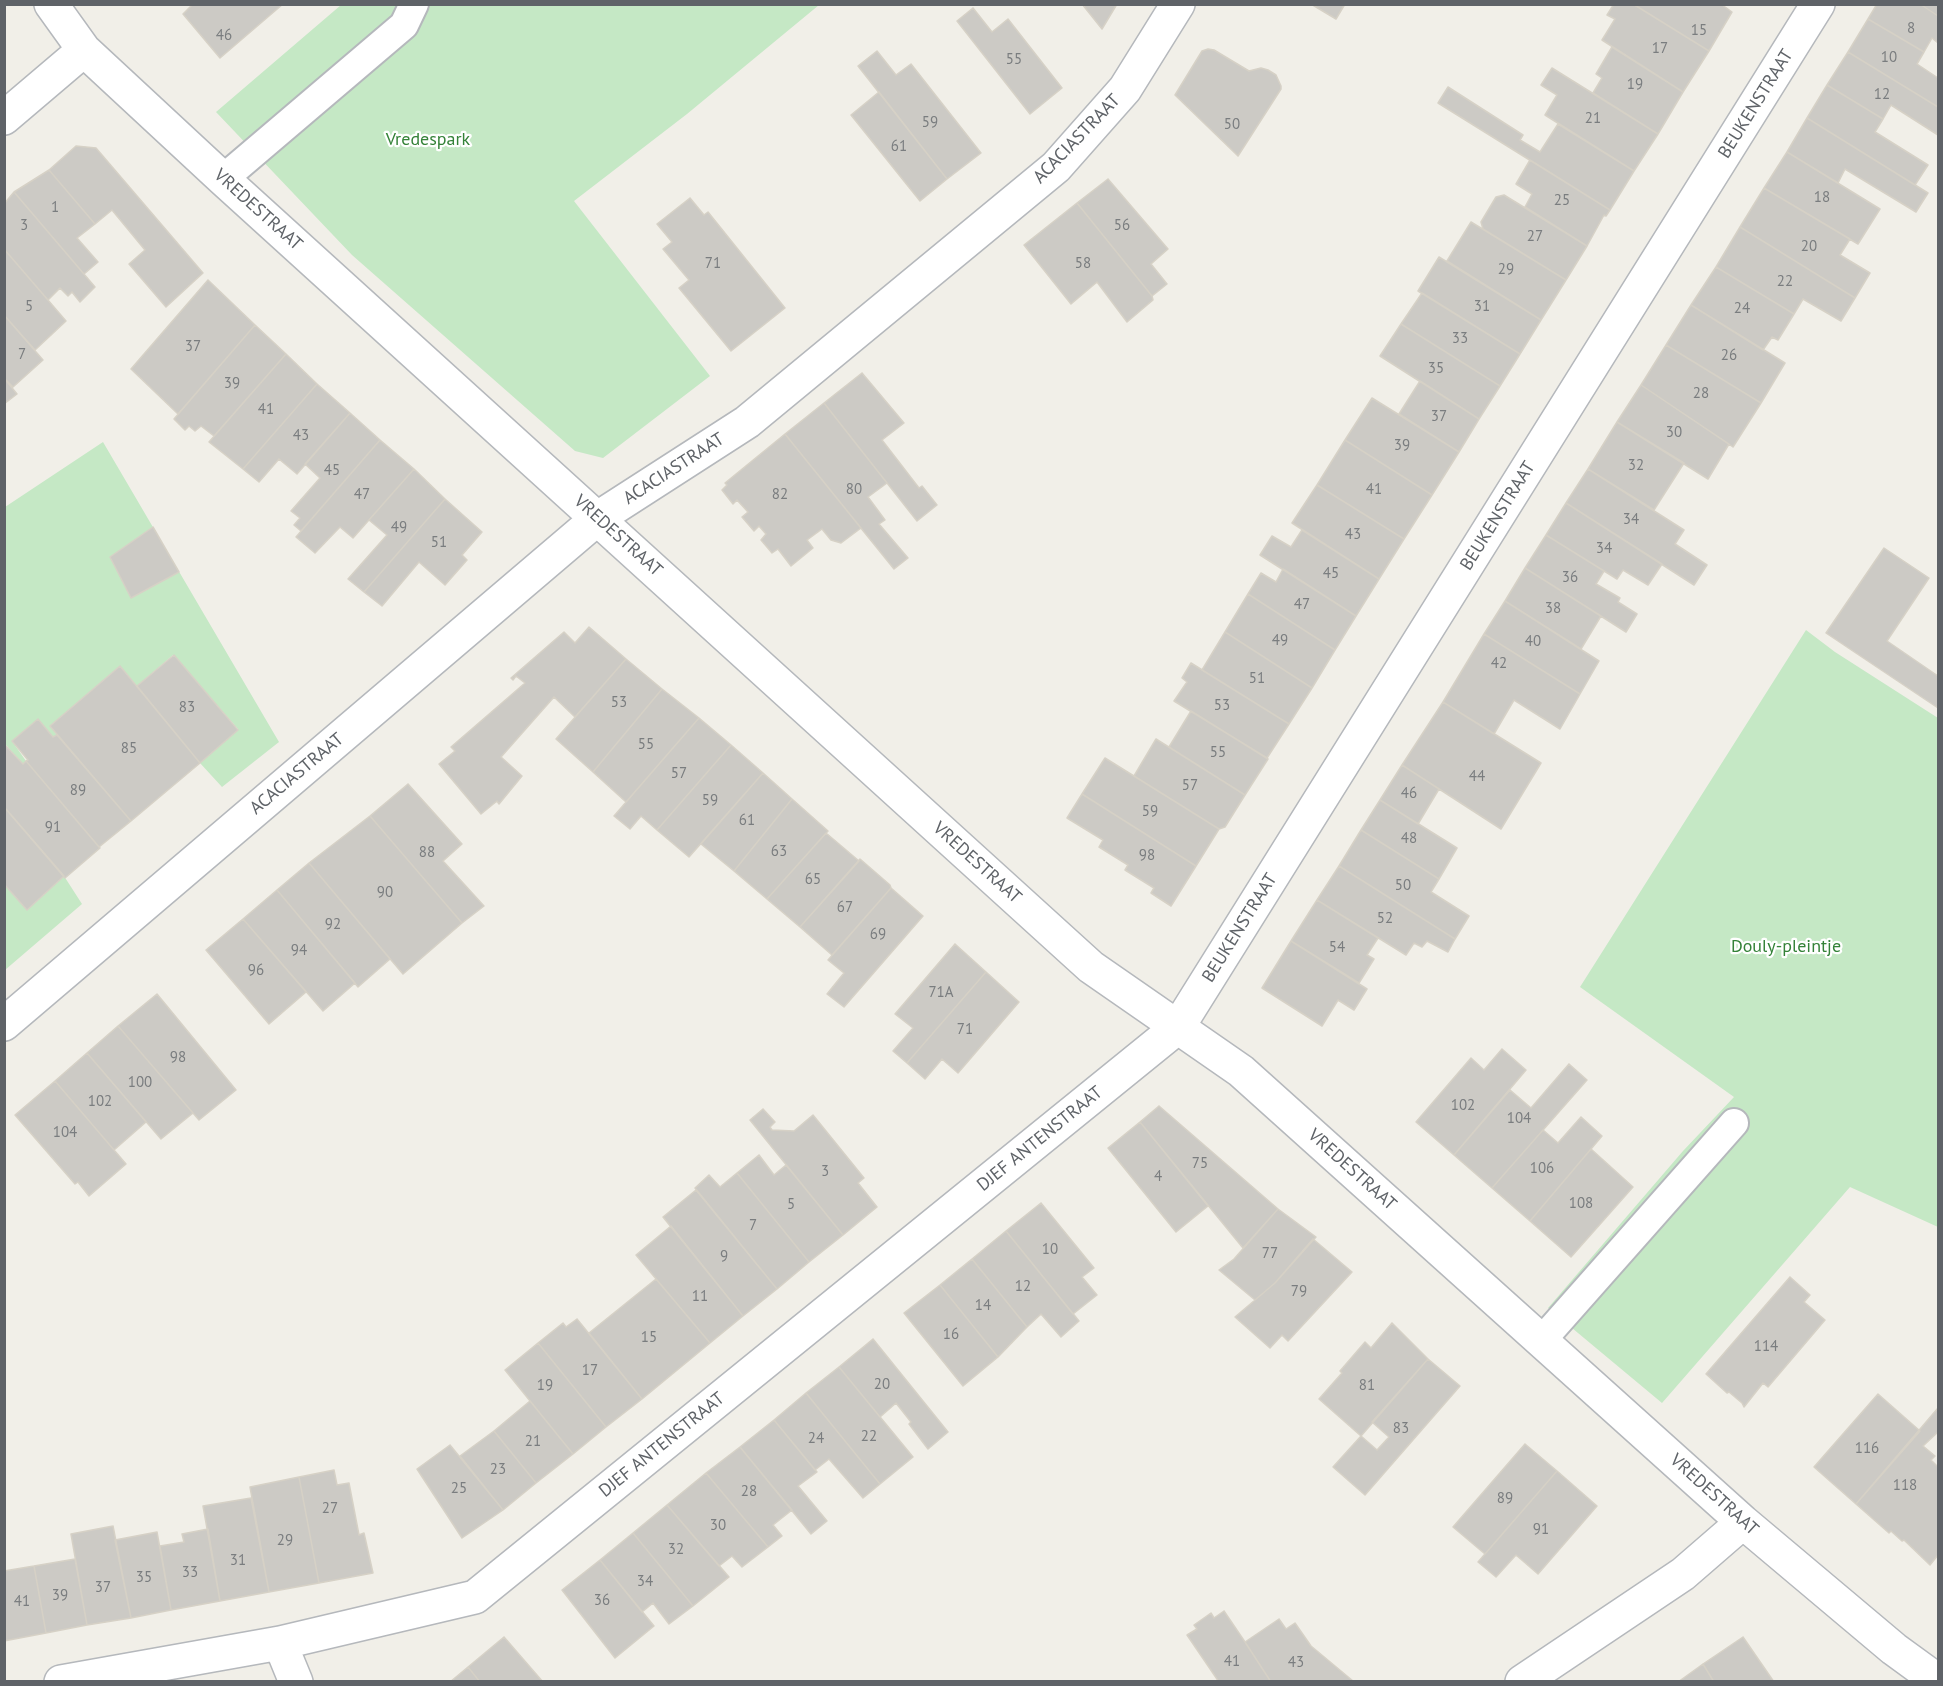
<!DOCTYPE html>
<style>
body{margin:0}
#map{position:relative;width:1943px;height:1686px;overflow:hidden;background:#f1efe8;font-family:"PT Sans",sans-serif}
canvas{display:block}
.frame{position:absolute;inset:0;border:6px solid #5f6368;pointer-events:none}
</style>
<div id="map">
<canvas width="1943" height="1686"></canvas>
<div class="frame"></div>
</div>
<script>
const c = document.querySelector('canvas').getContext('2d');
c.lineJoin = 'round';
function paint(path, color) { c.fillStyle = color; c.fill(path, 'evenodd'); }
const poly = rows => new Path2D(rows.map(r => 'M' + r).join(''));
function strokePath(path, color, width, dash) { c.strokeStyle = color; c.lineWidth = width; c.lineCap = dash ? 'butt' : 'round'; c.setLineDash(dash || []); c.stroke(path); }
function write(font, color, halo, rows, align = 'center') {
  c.font = font + ' "PT Sans",sans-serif'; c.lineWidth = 4.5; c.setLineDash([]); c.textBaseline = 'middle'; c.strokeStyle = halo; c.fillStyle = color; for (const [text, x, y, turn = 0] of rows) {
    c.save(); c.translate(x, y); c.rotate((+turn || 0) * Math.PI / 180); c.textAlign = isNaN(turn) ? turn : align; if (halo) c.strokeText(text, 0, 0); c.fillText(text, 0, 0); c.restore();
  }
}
paint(poly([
 [341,5,819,5,687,114,574,201,710,376,603,458,575,451,352,255,216,112],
 [103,442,279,742,222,787,200,763,238,729,173,655,137,686,120,666,50,726,57,735,53,737,12,741,26,761,23,764,5,744,5,507],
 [1806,630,1835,652,1938,718,1938,1227,1850,1187,1662,1403,1548,1308,1683,1151,1734,1097,1580,987],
 [64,876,82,904,5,970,4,884,27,910]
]), '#c5e8c5');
const building = poly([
 [193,4,283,4,220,58,183,14,193,4],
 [1082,4,1117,4,1102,29,1082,4],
 [1311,4,1345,4,1336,19,1311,4],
 [1614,4,1633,4,1709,51,1683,92,1602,40,1615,19,1607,15,1614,4],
 [1633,4,1721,4,1732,12,1709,51,1633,4],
 [1877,4,1920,4,1938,16,1938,43,1932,38,1924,52,1868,19,1877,4],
 [1920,4,1938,4,1938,16,1920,4],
 [973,8,992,32,1008,19,1062,88,1030,114,957,21,973,8],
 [1868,19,1924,52,1917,64,1938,78,1938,107,1848,52,1868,19],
 [1612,47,1683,92,1658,134,1593,93,1602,78,1596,74,1612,47],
 [1208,49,1214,50,1249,71,1261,68,1268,70,1276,75,1281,86,1281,89,1238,156,1175,95,1202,51,1208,49],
 [877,51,896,75,911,64,981,153,947,179,858,66,877,51],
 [1848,52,1938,107,1938,135,1891,105,1883,119,1827,85,1848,52],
 [1552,68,1658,134,1634,171,1545,115,1557,95,1541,85,1552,68],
 [1827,85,1883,119,1875,132,1928,165,1915,185,1807,118,1827,85],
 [1448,87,1523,135,1520,140,1540,152,1558,124,1634,171,1610,210,1438,103,1448,87],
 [879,92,947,179,920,201,851,115,879,92],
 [1807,118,1928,193,1916,212,1845,169,1838,183,1787,152,1807,118],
 [76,146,96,148,203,273,166,307,129,264,145,250,112,210,95,224,49,170,76,146],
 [1787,152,1880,209,1858,244,1764,188,1787,152],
 [1530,160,1610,210,1606,216,1604,215,1587,246,1525,207,1532,194,1516,184,1530,160],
 [49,170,95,224,77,238,98,262,84,274,14,192,49,170],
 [1108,179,1168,249,1151,264,1167,284,1152,296,1077,203,1108,179],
 [1764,188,1850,239,1840,255,1870,273,1855,298,1740,227,1764,188],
 [14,192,95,287,80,302,72,292,68,296,60,288,48,300,4,249,4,204,14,192],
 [1504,195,1587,246,1566,280,1483,229,1481,222,1496,197,1504,195],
 [690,198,704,215,708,212,785,308,731,351,679,288,689,280,663,249,672,242,657,224,690,198],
 [1077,203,1152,296,1153,300,1127,322,1097,282,1071,304,1024,245,1077,203],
 [1471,222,1566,280,1541,320,1447,261,1471,222],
 [1740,227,1855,298,1841,321,1803,299,1794,314,1716,267,1740,227],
 [4,249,66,321,35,350,4,315,4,249],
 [1439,257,1541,320,1520,354,1418,291,1439,257],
 [1716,267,1794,314,1778,340,1772,337,1763,350,1691,305,1716,267],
 [208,280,255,325,178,414,131,369,208,280],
 [1422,293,1520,354,1500,386,1401,324,1422,293],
 [1691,305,1785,363,1761,403,1666,345,1691,305],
 [4,315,43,360,13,387,4,378,4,315],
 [1401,324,1500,386,1479,419,1380,356,1401,324],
 [255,325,286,354,214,436,201,426,195,431,189,426,185,430,174,419,255,325],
 [1666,345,1761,403,1733,447,1641,385,1666,345],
 [286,354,317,384,243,469,209,442,286,354],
 [862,373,904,423,882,440,919,488,922,486,937,505,917,521,824,403,862,373],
 [4,378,17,394,4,404,4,378],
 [1420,381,1479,419,1459,452,1399,414,1420,381],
 [317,384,350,413,297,474,279,459,259,482,243,469,317,384],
 [1641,385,1729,444,1708,479,1617,422,1641,385],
 [1372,398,1459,452,1432,495,1345,440,1372,398],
 [824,403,887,483,868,497,885,520,879,524,908,558,894,569,785,434,824,403],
 [350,413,380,440,301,531,294,525,300,518,291,511,320,478,305,464,350,413],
 [1617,422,1684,463,1654,510,1588,469,1617,422],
 [785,434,861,528,841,543,831,540,822,529,807,540,813,548,791,566,778,549,772,553,761,540,766,534,759,526,754,531,742,517,748,512,737,500,733,504,722,490,727,485,725,483,785,434],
 [380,440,414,469,353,538,340,527,315,553,296,537,380,440],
 [1345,440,1432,495,1404,539,1317,485,1345,440],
 [414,469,445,499,364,592,348,579,387,535,369,520,414,469],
 [1588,469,1684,530,1675,544,1707,565,1694,585,1566,503,1588,469],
 [1317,485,1404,539,1379,579,1292,523,1317,485],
 [445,499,482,532,462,555,467,560,445,585,419,562,382,606,364,592,445,499],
 [1566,503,1662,564,1648,585,1623,570,1617,579,1546,535,1566,503],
 [153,527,179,572,131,598,110,557,153,527],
 [1302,530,1379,579,1356,616,1260,555,1272,536,1291,547,1302,530],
 [1546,535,1604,571,1596,584,1620,598,1618,602,1637,614,1626,632,1525,568,1546,535],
 [1884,548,1929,578,1887,641,1938,676,1938,708,1826,633,1884,548],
 [1525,568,1601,616,1581,649,1505,601,1525,568],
 [1283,569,1356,616,1335,650,1248,594,1261,573,1276,582,1283,569],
 [1248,594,1335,650,1312,688,1225,632,1248,594],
 [1505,601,1599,661,1580,694,1484,634,1505,601],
 [589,627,626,659,575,717,554,697,501,757,522,776,499,804,497,801,481,814,439,764,455,751,451,747,525,683,516,676,513,680,511,678,564,632,575,643,589,627],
 [1225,632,1312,688,1289,724,1202,670,1225,632],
 [1484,634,1580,694,1560,729,1514,700,1494,734,1443,702,1484,634],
 [174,655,238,730,200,763,137,686,174,655],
 [626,659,662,689,593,772,556,739,626,659],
 [1191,663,1289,724,1267,758,1174,701,1187,682,1182,678,1191,663],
 [120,666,200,763,131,821,50,726,120,666],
 [662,689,699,718,626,802,593,772,662,689],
 [1443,702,1541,763,1501,829,1402,765,1443,702],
 [1191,711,1268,759,1245,795,1169,747,1191,711],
 [699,718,731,745,657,830,641,816,630,829,614,816,699,718],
 [38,719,53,737,57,735,131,821,99,847,26,761,28,760,12,741,38,719],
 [1156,739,1245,795,1225,827,1219,829,1134,776,1156,739],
 [4,744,23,764,26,761,100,848,65,878,4,807,4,744],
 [731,745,763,773,689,857,657,830,731,745],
 [1105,758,1219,829,1196,866,1082,794,1105,758],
 [1402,765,1439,789,1418,824,1380,800,1402,765],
 [763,773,792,799,734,871,701,844,763,773],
 [408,784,462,844,443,861,484,906,462,923,370,816,408,784],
 [1082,794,1196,866,1171,906,1151,893,1154,888,1125,870,1128,865,1099,847,1103,840,1067,818,1082,794],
 [792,799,828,831,767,899,734,871,792,799],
 [1380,800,1457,848,1439,879,1361,830,1380,800],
 [6,809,64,876,27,910,4,884,4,810,6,809],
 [370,816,462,923,403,974,309,863,370,816],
 [1361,830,1439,879,1431,892,1469,916,1455,939,1339,866,1361,830],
 [826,833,859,861,800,927,767,899,826,833],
 [860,859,890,885,891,888,832,955,800,927,860,859],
 [309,863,390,959,358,987,277,890,309,863],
 [1339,866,1455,939,1448,952,1427,941,1422,947,1414,943,1406,955,1317,900,1339,866],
 [891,888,923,916,844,1007,827,994,844,973,828,960,891,888],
 [277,890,355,983,323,1011,243,919,277,890],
 [1317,900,1378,938,1367,955,1374,959,1359,983,1291,941,1317,900],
 [243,919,306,992,269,1024,206,950,243,919],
 [1291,941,1367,989,1354,1010,1338,1000,1322,1026,1262,988,1291,941],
 [955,944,986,972,907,1063,893,1051,913,1028,895,1014,955,944],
 [986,972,1019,1002,958,1073,942,1059,925,1079,907,1063,986,972],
 [157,994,236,1090,199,1120,118,1026,157,994],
 [118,1026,193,1113,161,1139,87,1053,118,1026],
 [1502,1049,1526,1070,1454,1155,1416,1122,1471,1058,1484,1070,1502,1049],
 [87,1053,146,1122,114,1150,55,1081,87,1053],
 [1569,1064,1587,1080,1492,1188,1454,1155,1510,1090,1531,1108,1569,1064],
 [55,1081,126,1164,89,1196,78,1182,75,1184,15,1115,55,1081],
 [1159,1106,1278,1209,1243,1248,1140,1122,1159,1106],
 [763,1109,775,1122,770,1127,772,1130,794,1131,813,1115,864,1178,858,1183,877,1207,843,1235,750,1120,763,1109],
 [1581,1117,1602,1136,1530,1221,1492,1188,1543,1130,1558,1143,1581,1117],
 [1140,1122,1208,1206,1176,1232,1108,1148,1140,1122],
 [1591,1149,1633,1187,1571,1257,1530,1221,1591,1149],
 [759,1155,774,1175,786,1165,843,1235,809,1262,737,1173,759,1155],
 [737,1173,809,1262,777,1289,695,1188,709,1175,720,1187,737,1173],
 [696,1190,777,1289,743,1316,663,1217,696,1190],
 [1041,1203,1094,1268,1082,1277,1097,1295,1073,1314,1006,1231,1041,1203],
 [1278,1209,1316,1237,1275,1283,1255,1300,1219,1270,1234,1259,1278,1209],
 [671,1226,743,1316,710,1343,636,1255,671,1226],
 [1006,1231,1079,1321,1061,1337,1041,1314,1027,1327,972,1259,1006,1231],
 [1313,1239,1352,1272,1288,1341,1282,1335,1270,1348,1235,1317,1275,1283,1313,1239],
 [972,1259,1027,1327,998,1357,940,1285,972,1259],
 [1790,1277,1810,1295,1804,1302,1825,1320,1768,1387,1763,1383,1744,1407,1742,1403,1729,1392,1727,1393,1706,1374,1790,1277],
 [656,1279,710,1343,642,1399,589,1333,656,1279],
 [940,1285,998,1357,963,1386,904,1313,940,1285],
 [577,1319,642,1399,606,1427,538,1343,563,1323,566,1327,577,1319],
 [1392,1323,1428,1359,1361,1436,1319,1399,1342,1373,1340,1371,1365,1342,1371,1348,1392,1323],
 [873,1339,948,1432,928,1449,909,1424,911,1422,896,1403,880,1417,839,1367,873,1339],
 [538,1343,606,1427,573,1454,505,1370,538,1343],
 [1428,1359,1460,1386,1365,1495,1333,1467,1361,1436,1377,1450,1389,1437,1372,1422,1428,1359],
 [839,1367,913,1457,880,1484,806,1393,839,1367],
 [806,1393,880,1484,863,1498,829,1459,815,1470,774,1420,806,1393],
 [1878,1394,1920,1431,1856,1504,1814,1467,1878,1394],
 [530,1401,573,1454,536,1483,494,1431,530,1401],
 [1938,1408,1938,1432,1923,1446,1935,1456,1931,1460,1938,1467,1938,1555,1930,1565,1904,1540,1902,1541,1891,1531,1889,1533,1856,1504,1938,1408],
 [774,1420,817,1472,798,1486,827,1521,811,1534,740,1447,774,1420],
 [494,1431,536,1483,503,1510,460,1456,494,1431],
 [1525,1444,1557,1471,1485,1554,1453,1527,1525,1444],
 [450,1445,503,1510,462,1538,417,1469,450,1445],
 [740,1447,792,1510,773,1525,782,1536,768,1547,706,1473,740,1447],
 [334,1470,337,1485,349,1483,359,1535,364,1533,373,1573,319,1583,299,1477,334,1470],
 [1557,1471,1597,1506,1538,1574,1516,1555,1496,1577,1478,1562,1557,1471],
 [706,1473,768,1547,742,1567,732,1556,719,1566,667,1505,706,1473],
 [299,1477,319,1583,269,1592,250,1487,299,1477],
 [251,1498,269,1592,220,1601,203,1506,251,1498],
 [667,1505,729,1577,693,1606,633,1533,667,1505],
 [113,1526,131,1618,87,1625,71,1534,113,1526],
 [208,1529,220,1601,171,1610,160,1546,184,1542,182,1534,208,1529],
 [157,1532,171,1610,131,1618,115,1540,157,1532],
 [633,1533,693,1606,669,1624,653,1603,642,1612,600,1560,633,1533],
 [75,1559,87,1625,46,1633,34,1566,75,1559],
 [600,1560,654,1626,615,1658,562,1590,600,1560],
 [34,1566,46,1633,4,1641,4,1571,34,1566],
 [1224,1611,1245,1642,1271,1682,1219,1682,1187,1635,1197,1629,1194,1625,1211,1613,1214,1618,1224,1611],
 [1279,1619,1286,1629,1295,1623,1311,1646,1353,1681,1271,1682,1245,1642,1279,1619],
 [504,1637,543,1682,480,1682,468,1667,504,1637],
 [1743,1637,1774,1682,1714,1682,1703,1664,1743,1637],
 [1703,1664,1714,1682,1678,1682,1703,1664],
 [468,1667,480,1682,450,1682,468,1667]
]);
paint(building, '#cccac5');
strokePath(building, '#d6d1c6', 1.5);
const service = poly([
 [223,179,404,25,414,4],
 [1542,1340,1734,1123]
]);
const minor = poly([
 [51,4,84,50,223,179,1091,967,1241,1071,1743,1522,1894,1649,1938,1681],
 [4,118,84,50],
 [4,1024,598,518,747,422,1056,167,1125,89,1178,4],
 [280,1643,296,1682],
 [61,1682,280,1643,475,1597,1178,1027,1818,4],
 [1522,1682,1683,1574,1743,1522]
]);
strokePath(service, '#b5b8bc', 32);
strokePath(minor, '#b5b8bc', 36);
strokePath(service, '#fff', 28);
strokePath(minor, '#fff', 33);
write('15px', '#7a7d7f', null, [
 ["8",1911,29],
 ["15",1699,31],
 ["46",224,36],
 ["17",1660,49],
 ["10",1889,58],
 ["55",1014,60],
 ["19",1635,85],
 ["12",1882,95],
 ["21",1593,119],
 ["59",930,123],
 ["50",1232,125],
 ["61",899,147],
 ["18",1822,198],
 ["25",1562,201],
 ["1",55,208],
 ["3",24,226],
 ["56",1122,226],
 ["27",1535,237],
 ["20",1809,247],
 ["71",713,264],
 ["58",1083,264],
 ["29",1506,270],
 ["22",1785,282],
 ["5",29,307],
 ["31",1482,307],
 ["24",1742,309],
 ["33",1460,339],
 ["37",193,347],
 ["7",22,355],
 ["26",1729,356],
 ["35",1436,369],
 ["39",232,384],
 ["28",1701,394],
 ["41",266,410],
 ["37",1439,417],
 ["30",1674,433],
 ["43",301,436],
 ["39",1402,446],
 ["32",1636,466],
 ["45",332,471],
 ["80",854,490],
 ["41",1374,490],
 ["47",362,495],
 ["82",780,495],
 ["34",1631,520],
 ["49",399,528],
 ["43",1353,535],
 ["51",439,543],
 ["34",1604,549],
 ["45",1331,574],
 ["36",1570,578],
 ["47",1302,605],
 ["38",1553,609],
 ["49",1280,641],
 ["40",1533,642],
 ["42",1499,664],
 ["51",1257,679],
 ["53",619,703],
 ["53",1222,706],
 ["83",187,708],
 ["55",646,745],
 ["85",129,749],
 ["55",1218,753],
 ["57",679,774],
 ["44",1477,777],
 ["57",1190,786],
 ["89",78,791],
 ["46",1409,794],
 ["59",710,801],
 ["59",1150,812],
 ["61",747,821],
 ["91",53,828],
 ["48",1409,839],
 ["63",779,852],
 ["88",427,853],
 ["98",1147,856],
 ["65",813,880],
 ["50",1403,886],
 ["90",385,893],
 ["67",845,908],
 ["52",1385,919],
 ["92",333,925],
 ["69",878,935],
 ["54",1337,948],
 ["94",299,951],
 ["96",256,971],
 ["71A",941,993],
 ["71",965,1030],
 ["98",178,1058],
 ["100",140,1083],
 ["102",100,1102],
 ["102",1463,1106],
 ["104",1519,1119],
 ["104",65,1133],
 ["75",1200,1164],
 ["106",1542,1169],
 ["3",825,1172],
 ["4",1158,1177],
 ["108",1581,1204],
 ["5",791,1205],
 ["7",753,1226],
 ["10",1050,1250],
 ["77",1270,1254],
 ["9",724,1257],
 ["12",1023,1287],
 ["79",1299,1292],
 ["11",700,1297],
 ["14",983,1306],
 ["16",951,1335],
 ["15",649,1338],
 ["114",1766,1347],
 ["17",590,1371],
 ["20",882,1385],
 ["19",545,1386],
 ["81",1367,1386],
 ["83",1401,1429],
 ["22",869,1437],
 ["24",816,1439],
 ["21",533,1442],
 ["116",1867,1449],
 ["23",498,1470],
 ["118",1905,1486],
 ["25",459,1489],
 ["28",749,1492],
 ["89",1505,1499],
 ["27",330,1509],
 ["30",718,1526],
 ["91",1541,1530],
 ["29",285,1541],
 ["32",676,1550],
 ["31",238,1561],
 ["33",190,1573],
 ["35",144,1578],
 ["34",645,1582],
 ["37",103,1588],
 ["39",60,1596],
 ["36",602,1601],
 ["41",22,1602],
 ["41",1232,1662],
 ["43",1296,1663]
]);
write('18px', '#5f6368', '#fff', [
 ["BEUKENSTRAAT",1756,104,-58],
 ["ACACIASTRAAT",1077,139,-46],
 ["VREDESTRAAT",258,210,42],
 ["ACACIASTRAAT",674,469,-33],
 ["BEUKENSTRAAT",1498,516,-58],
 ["VREDESTRAAT",618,536,42],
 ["ACACIASTRAAT",297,774,-40],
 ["VREDESTRAAT",977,863,42],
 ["BEUKENSTRAAT",1240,928,-58],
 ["DJEF ANTENSTRAAT",1040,1139,-39],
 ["VREDESTRAAT",1352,1170,42],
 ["DJEF ANTENSTRAAT",662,1445,-39],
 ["VREDESTRAAT",1714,1495,42]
]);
write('18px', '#348238', '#fff', [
 ["Vredespark",428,140],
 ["Douly-pleintje",1786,947]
]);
</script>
